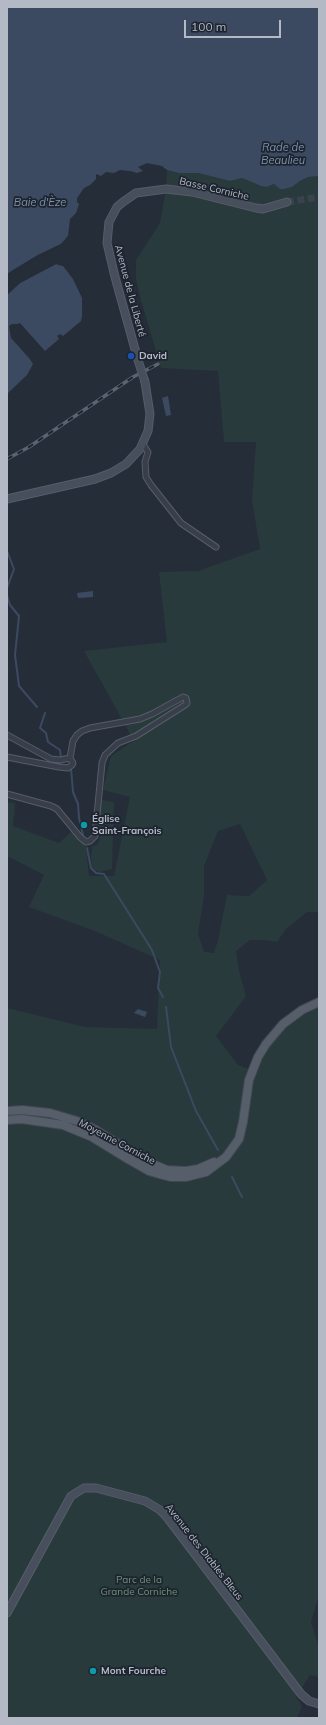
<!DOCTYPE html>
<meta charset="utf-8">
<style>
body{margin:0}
#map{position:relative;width:326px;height:1725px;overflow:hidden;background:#252d39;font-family:Mulish,sans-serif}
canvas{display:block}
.frame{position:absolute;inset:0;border:8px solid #b4bac5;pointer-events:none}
.scale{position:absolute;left:184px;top:20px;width:97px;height:18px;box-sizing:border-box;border:2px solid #b4bac5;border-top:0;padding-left:5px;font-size:12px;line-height:14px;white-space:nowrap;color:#b4bac5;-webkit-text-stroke:3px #1d242f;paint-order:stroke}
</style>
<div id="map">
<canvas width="326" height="1725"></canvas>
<div class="frame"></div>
<div class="scale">100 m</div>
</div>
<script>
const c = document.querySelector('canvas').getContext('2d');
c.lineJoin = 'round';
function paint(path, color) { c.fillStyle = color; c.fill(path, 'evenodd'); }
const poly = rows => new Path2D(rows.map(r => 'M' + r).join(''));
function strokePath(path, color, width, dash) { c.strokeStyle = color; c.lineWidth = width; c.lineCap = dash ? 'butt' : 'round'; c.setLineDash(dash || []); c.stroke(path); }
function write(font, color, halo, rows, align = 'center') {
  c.font = font + ' Mulish,sans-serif'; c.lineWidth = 3.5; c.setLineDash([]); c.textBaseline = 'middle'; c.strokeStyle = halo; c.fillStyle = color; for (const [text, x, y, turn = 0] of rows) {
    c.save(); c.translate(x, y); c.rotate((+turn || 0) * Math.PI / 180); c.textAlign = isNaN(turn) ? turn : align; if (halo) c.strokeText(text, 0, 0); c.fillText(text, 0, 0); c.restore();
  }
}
paint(poly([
 [167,170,179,173,198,173,230,181,242,178,261,186,267,187,275,184,280,189,292,187,300,181,308,177,319,176,319,912,307,912,286,929,277,942,265,940,250,940,236,951,239,971,246,996,216,1036,238,1065,257,1072,266,1050,281,1033,295,1020,319,1007,319,1595,311,1622,319,1647,319,1677,310,1675,296,1697,302,1706,297,1718,7,1718,7,1008,85,1027,157,1029,160,960,97,932,29,907,44,875,7,856,7,802,15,803,13,826,59,843,71,832,86,846,89,876,114,876,130,797,103,790,111,756,134,741,84,651,167,642,159,572,198,571,260,549,252,500,256,442,224,442,218,371,161,368,141,300,136,279,136,260,160,223,166,189],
 [240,824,267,880,249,896,227,895,218,940,214,953,204,952,198,934,204,896,204,866,218,831],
 [101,800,114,802,112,869,100,872,95,870,92,867,91,858,92,847,98,844,100,836]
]), '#283a3b');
paint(poly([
 [7,7,319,7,319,176,308,177,300,181,292,187,284,189,280,189,274,184,267,187,261,186,242,178,230,181,198,173,179,173,167,170,162,166,147,163,138,167,143,171,137,173,130,171,120,170,114,173,106,172,101,176,96,174,96,179,90,185,84,188,77,198,77,202,79,204,76,213,70,219,68,236,65,240,61,244,38,255,7,274],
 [56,264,63,266,73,279,82,298,82,316,81,321,63,336,60,334,57,336,59,339,45,351,20,323,17,324,12,324,9,326,11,338,29,358,33,364,27,375,7,394,7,295,20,283],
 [168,396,171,415,166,416,162,398],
 [93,591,93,597,78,598,77,593],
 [138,1009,147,1012,145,1017,134,1013]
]), '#3c4a61');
paint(poly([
 [68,236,68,239,62,246,39,257,7,276,7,274,13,270,38,255,61,244],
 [55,263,61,263,63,266,56,264,20,283,7,295,7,293,19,281]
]), '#252d39');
strokePath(poly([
 [7,551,14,569,7,588],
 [7,595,10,605,19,616,15,655,19,686,37,707],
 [45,713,40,728,46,733,48,742,60,750,61,758],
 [71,768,73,792,78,804,79,818,83,835],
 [87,848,91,868,96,873,104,874,152,950,160,972,158,988,163,997],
 [166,1007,171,1047,196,1111,218,1150],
 [232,1177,242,1197]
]), '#3c4a61', 2);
strokePath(poly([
 [287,202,319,197]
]), '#3a424e', 7, [7, 3.5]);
const street = poly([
 [143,444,148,452,145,462,146,477,151,485,181,523,216,547],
 [7,735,51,759,60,760,70,758,73,763,72,765,68,768,59,767,7,757],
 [7,794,51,806,57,809,80,837,86,842,90,841,95,836,102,763,105,755,118,743,136,736,185,705,187,703,186,698,183,697,152,714,140,719,90,728,82,731,77,735,73,741,70,758]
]);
const secondary = poly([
 [138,360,115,277,107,243,109,222,117,207,123,202,136,193,166,189,192,192,256,208,263,209,287,202],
 [7,499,95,479,111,473,126,464,140,449,148,431,150,414,145,382],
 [7,1613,71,1496,84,1488,96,1488,145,1501,160,1510,166,1516,301,1694,309,1701,319,1704]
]);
const primary = poly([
 [7,1111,22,1110,50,1113,77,1121,94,1129,148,1162,167,1170,186,1171,198,1169,214,1162],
 [7,1120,22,1119,63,1125,92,1137,128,1159,149,1171,159,1174,171,1177,186,1177,206,1172,226,1157,239,1139,243,1122,249,1080,258,1057,266,1044,283,1024,302,1010,319,1002]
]);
strokePath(street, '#565d68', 7);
strokePath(secondary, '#565d68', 9);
strokePath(primary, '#414853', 10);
strokePath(street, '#383f4a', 5);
strokePath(secondary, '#474e5c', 7);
strokePath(primary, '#565e6a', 8);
const rail = poly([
 [7,459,29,447,133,377,158,364]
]);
strokePath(rail, '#5b6370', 3.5);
strokePath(rail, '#1d242f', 2, [6]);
const secondaryBridge = poly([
 [138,360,145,382]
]);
strokePath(secondaryBridge, '#565d68', 9, []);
strokePath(secondaryBridge, '#474e5c', 7);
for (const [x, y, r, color] of [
 [131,356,4,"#1a4fb4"],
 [84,825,4,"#0f9aa8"],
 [93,1671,4,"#0f9aa8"]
]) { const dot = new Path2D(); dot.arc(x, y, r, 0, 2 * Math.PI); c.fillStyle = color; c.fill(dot); strokePath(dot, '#1d242f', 1.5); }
write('10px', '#b4bac5', '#1d242f', [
 ["Basse Corniche",214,189,13],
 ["Avenue de la Liberté",130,291,75],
 ["Moyenne Corniche",117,1142,28],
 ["Avenue des Diables Bleus",204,1552,52]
]);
write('bold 10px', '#b4bac5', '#1d242f', [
 ["David",139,356],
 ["Église",92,819],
 ["Saint-François",92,831],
 ["Mont Fourche",101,1671]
], 'left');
write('10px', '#6d9477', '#1d242f', [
 ["Parc de la",139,1580],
 ["Grande Corniche",139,1592]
]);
write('italic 11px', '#7e90aa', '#1d242f', [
 ["Rade de",283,148],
 ["Beaulieu",283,161],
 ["Baie d'Èze",40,203]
]);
</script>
